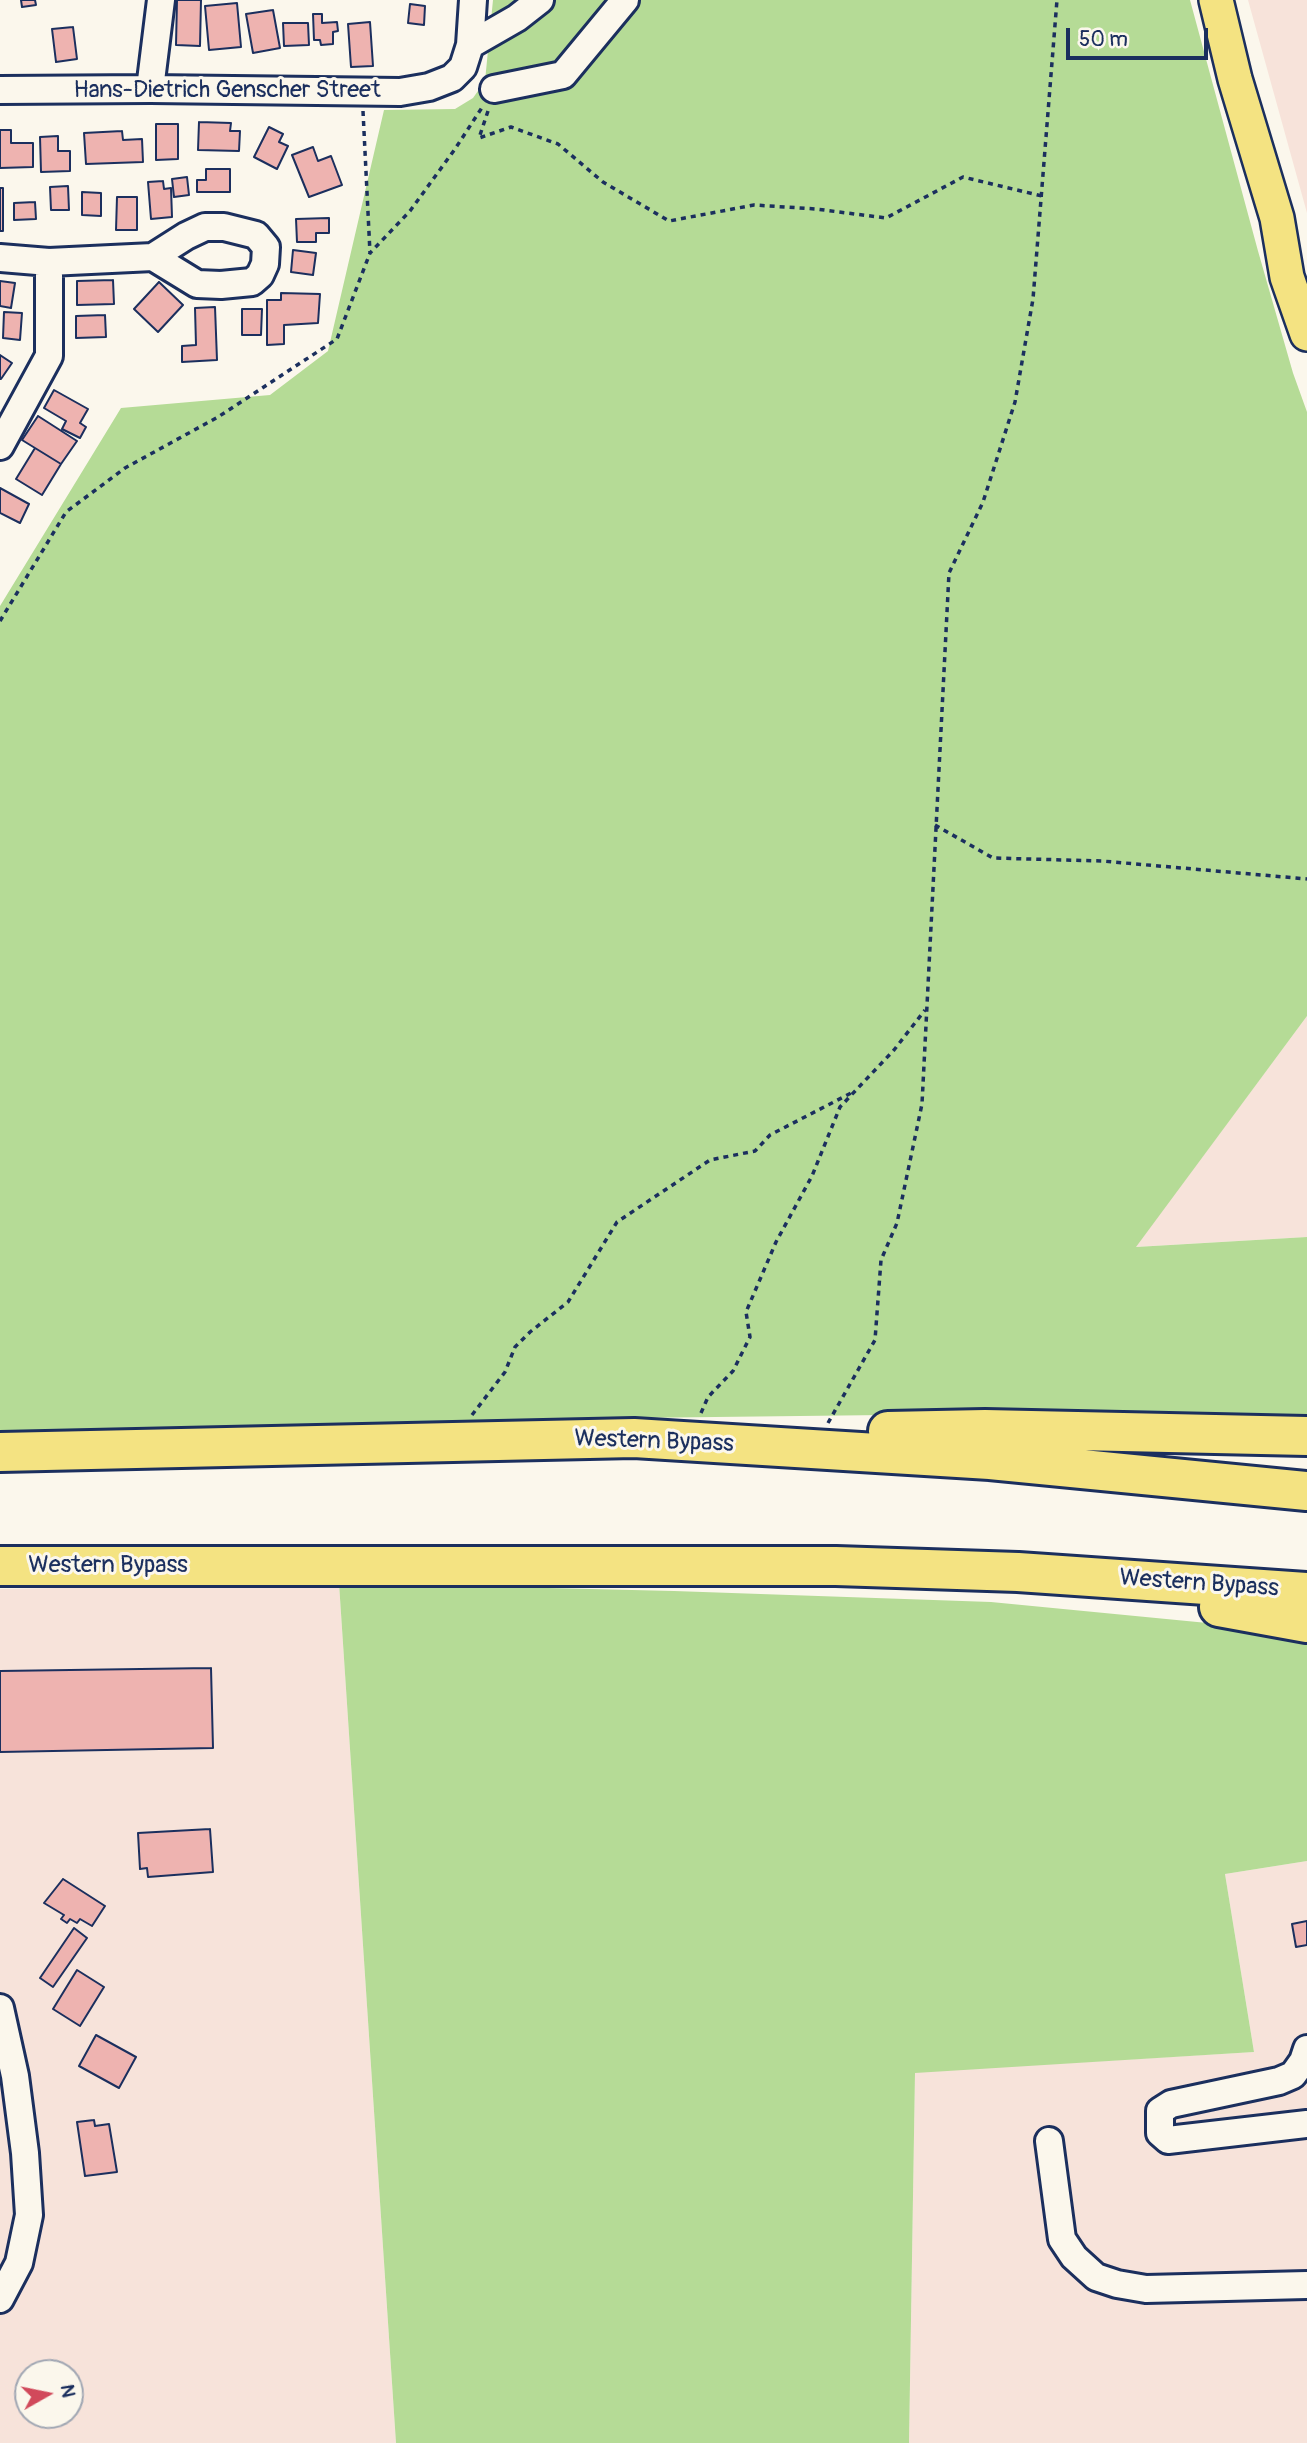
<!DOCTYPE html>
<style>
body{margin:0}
#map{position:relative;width:1307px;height:2443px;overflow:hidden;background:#fbf7ec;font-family:Pangolin,sans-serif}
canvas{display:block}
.north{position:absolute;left:14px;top:2359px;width:70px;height:70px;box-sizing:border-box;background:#fbf7ec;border:2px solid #a1a7b3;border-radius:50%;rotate:81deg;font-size:19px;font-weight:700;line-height:28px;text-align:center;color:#1b2f5e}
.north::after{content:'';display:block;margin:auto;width:24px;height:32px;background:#d1495b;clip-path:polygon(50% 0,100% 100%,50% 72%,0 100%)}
.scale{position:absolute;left:1066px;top:28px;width:142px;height:32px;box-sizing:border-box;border:4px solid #1b2f5e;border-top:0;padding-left:9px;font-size:21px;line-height:24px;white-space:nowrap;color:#1b2f5e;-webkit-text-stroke:5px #fbf7ec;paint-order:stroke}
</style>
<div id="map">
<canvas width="1307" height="2443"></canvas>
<div class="north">N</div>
<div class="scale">50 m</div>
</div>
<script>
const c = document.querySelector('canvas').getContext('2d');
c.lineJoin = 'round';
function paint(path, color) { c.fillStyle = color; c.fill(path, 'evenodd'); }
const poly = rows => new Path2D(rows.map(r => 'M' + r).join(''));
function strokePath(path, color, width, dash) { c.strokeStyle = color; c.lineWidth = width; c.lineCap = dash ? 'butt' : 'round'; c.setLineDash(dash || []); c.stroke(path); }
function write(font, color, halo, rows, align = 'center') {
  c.font = font + ' Pangolin,sans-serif'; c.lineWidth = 6; c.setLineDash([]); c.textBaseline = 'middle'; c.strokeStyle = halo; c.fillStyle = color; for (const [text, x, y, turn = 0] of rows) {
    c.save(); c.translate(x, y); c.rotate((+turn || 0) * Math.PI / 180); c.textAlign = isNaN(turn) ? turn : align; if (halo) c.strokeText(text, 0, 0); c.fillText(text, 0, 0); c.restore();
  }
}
paint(poly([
 [1248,0,1307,0,1307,213],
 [1307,1016,1307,1237,1135,1247],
 [339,1583,396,2443,0,2443,0,1589],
 [28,2373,70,2373,70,2415,28,2415],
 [1307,1861,1307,2443,909,2443,915,2072,1254,2052,1225,1874]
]), '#f7e3da');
paint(poly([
 [493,0,1190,0,1258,251,1293,373,1307,412,1307,1016,1136,1247,1307,1237,1307,1420,1054,1413,630,1418,0,1433,0,606,121,408,270,395,328,351,384,110,455,109,473,98,485,81],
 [339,1583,674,1591,991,1602,1228,1625,1307,1643,1307,1861,1225,1874,1254,2052,915,2073,909,2443,396,2443]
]), '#b5db96');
const building = poly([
 [21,0,35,0,36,5,22,7,21,0],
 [177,0,201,0,200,46,176,45,177,0],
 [237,3,241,47,209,50,205,6,237,3],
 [410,4,425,6,424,25,408,23,410,4],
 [273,10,280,48,253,53,246,14,273,10],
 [313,14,322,14,322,23,337,22,338,31,333,32,333,44,321,45,320,40,314,40,313,14],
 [370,22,373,66,351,67,348,24,370,22],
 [283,23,308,23,309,45,284,46,283,23],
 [73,27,77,59,56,62,52,29,73,27],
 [199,122,231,123,230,131,240,131,239,151,198,150,199,122],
 [156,124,178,124,178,159,156,160,156,124],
 [269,127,283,134,279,142,288,146,277,169,254,157,269,127],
 [0,130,11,130,11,143,33,143,33,167,0,168,0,130],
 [122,131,123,140,142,139,143,162,86,164,84,133,122,131],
 [58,136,58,151,70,151,70,171,41,172,40,137,58,136],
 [313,147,318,161,331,156,342,185,309,197,292,155,313,147],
 [206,169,230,169,230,192,197,192,197,180,206,180,206,169],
 [187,177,189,195,174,197,172,179,187,177],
 [163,181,164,189,171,188,172,217,151,219,148,182,163,181],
 [68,186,69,210,51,210,50,187,68,186],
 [0,188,3,188,3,231,0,231,0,188],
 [82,192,101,193,101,216,82,215,82,192],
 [117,197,137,197,137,230,116,230,117,197],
 [35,202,36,219,14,220,14,203,35,202],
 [329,218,329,233,316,233,316,242,297,242,296,219,329,218],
 [293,250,316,253,313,275,291,272,293,250],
 [113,280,114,304,77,305,77,281,113,280],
 [0,281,15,283,11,308,0,306,0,281],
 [159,282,183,305,158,332,134,309,159,282],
 [281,293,320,294,318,323,284,325,284,344,267,345,267,300,281,300,281,293],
 [215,307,217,360,182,362,182,346,196,345,195,308,215,307],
 [242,309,262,309,261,335,242,335,242,309],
 [4,312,22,313,20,340,3,338,4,312],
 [105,315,106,337,76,338,76,316,105,315],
 [0,355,12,363,1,379,0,379,0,355],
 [54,390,88,409,80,423,86,427,80,438,62,429,66,421,44,408,54,390],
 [38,416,77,441,61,464,22,440,38,416],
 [35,448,61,464,42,495,16,479,35,448],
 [0,488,29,504,20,523,0,513,0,488],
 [211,1668,213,1748,0,1752,0,1671,211,1668],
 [210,1829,213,1872,148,1877,147,1868,140,1869,138,1833,210,1829],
 [63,1879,105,1906,92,1926,80,1919,77,1923,70,1919,67,1923,61,1919,64,1915,44,1903,63,1879],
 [1307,1921,1307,1945,1296,1947,1292,1924,1307,1921],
 [74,1928,87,1938,53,1987,40,1978,74,1928],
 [77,1970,104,1987,80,2026,53,2009,77,1970],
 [96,2035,136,2057,119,2088,79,2066,96,2035],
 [94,2120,95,2126,109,2124,117,2172,85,2176,77,2122,94,2120]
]);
paint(building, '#eeb3b0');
strokePath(building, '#1b2f5e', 2);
const minor = poly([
 [470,45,517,18,540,0],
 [150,89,161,0],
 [494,89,563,75,625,0],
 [0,90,150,89,400,92,429,87,452,78,463,67,470,45,473,0],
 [0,258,49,262,153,257,186,236,205,227,224,227,256,235,266,247,265,264,260,275,252,282,221,285,197,284,153,257],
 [0,446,49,356,49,262],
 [0,2008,15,2076,25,2153,29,2215,19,2263,0,2299],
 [1307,2049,1303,2061,1293,2075,1279,2081,1171,2104,1160,2111,1160,2133,1168,2140,1307,2124],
 [1049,2141,1062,2239,1074,2257,1096,2277,1117,2284,1146,2289,1307,2285]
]);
const major = poly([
 [1216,0,1235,79,1277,218,1287,277,1307,334]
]);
const highway = poly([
 [888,1431,985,1429,1307,1436],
 [0,1452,634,1438,990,1460,1307,1491],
 [0,1566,836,1566,1018,1572,1307,1592],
 [1219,1607,1307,1623]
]);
strokePath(minor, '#1b2f5e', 32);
strokePath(major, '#1b2f5e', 38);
strokePath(highway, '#1b2f5e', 44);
strokePath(poly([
 [363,111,370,253,410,211,455,149,483,106],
 [488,111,479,138,511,127,558,144,603,182,669,221,754,205,816,209,886,218,963,177,1042,196],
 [0,621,66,512,125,468,218,417,337,339,370,253],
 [935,825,993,858,1102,861,1307,879],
 [701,1413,708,1397,733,1371,750,1337,746,1312,776,1242,812,1176,840,1107,894,1050,925,1010],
 [472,1415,505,1372,515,1347,530,1332,568,1302,617,1222,710,1160,755,1151,770,1135,855,1091],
 [828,1423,875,1340,881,1260,897,1223,922,1104,949,573,983,502,1015,402,1033,299,1057,0]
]), '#1b2f5e', 3.5, [5, 5]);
strokePath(minor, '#fbf7ec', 26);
strokePath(major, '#f4e382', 33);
strokePath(highway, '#f4e382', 38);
write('24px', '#1b2f5e', '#fbf7ec', [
 ["Hans-Dietrich Genscher Street",227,91],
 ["Western Bypass",654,1442,2],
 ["Western Bypass",108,1566],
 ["Western Bypass",1199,1584,4]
]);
</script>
